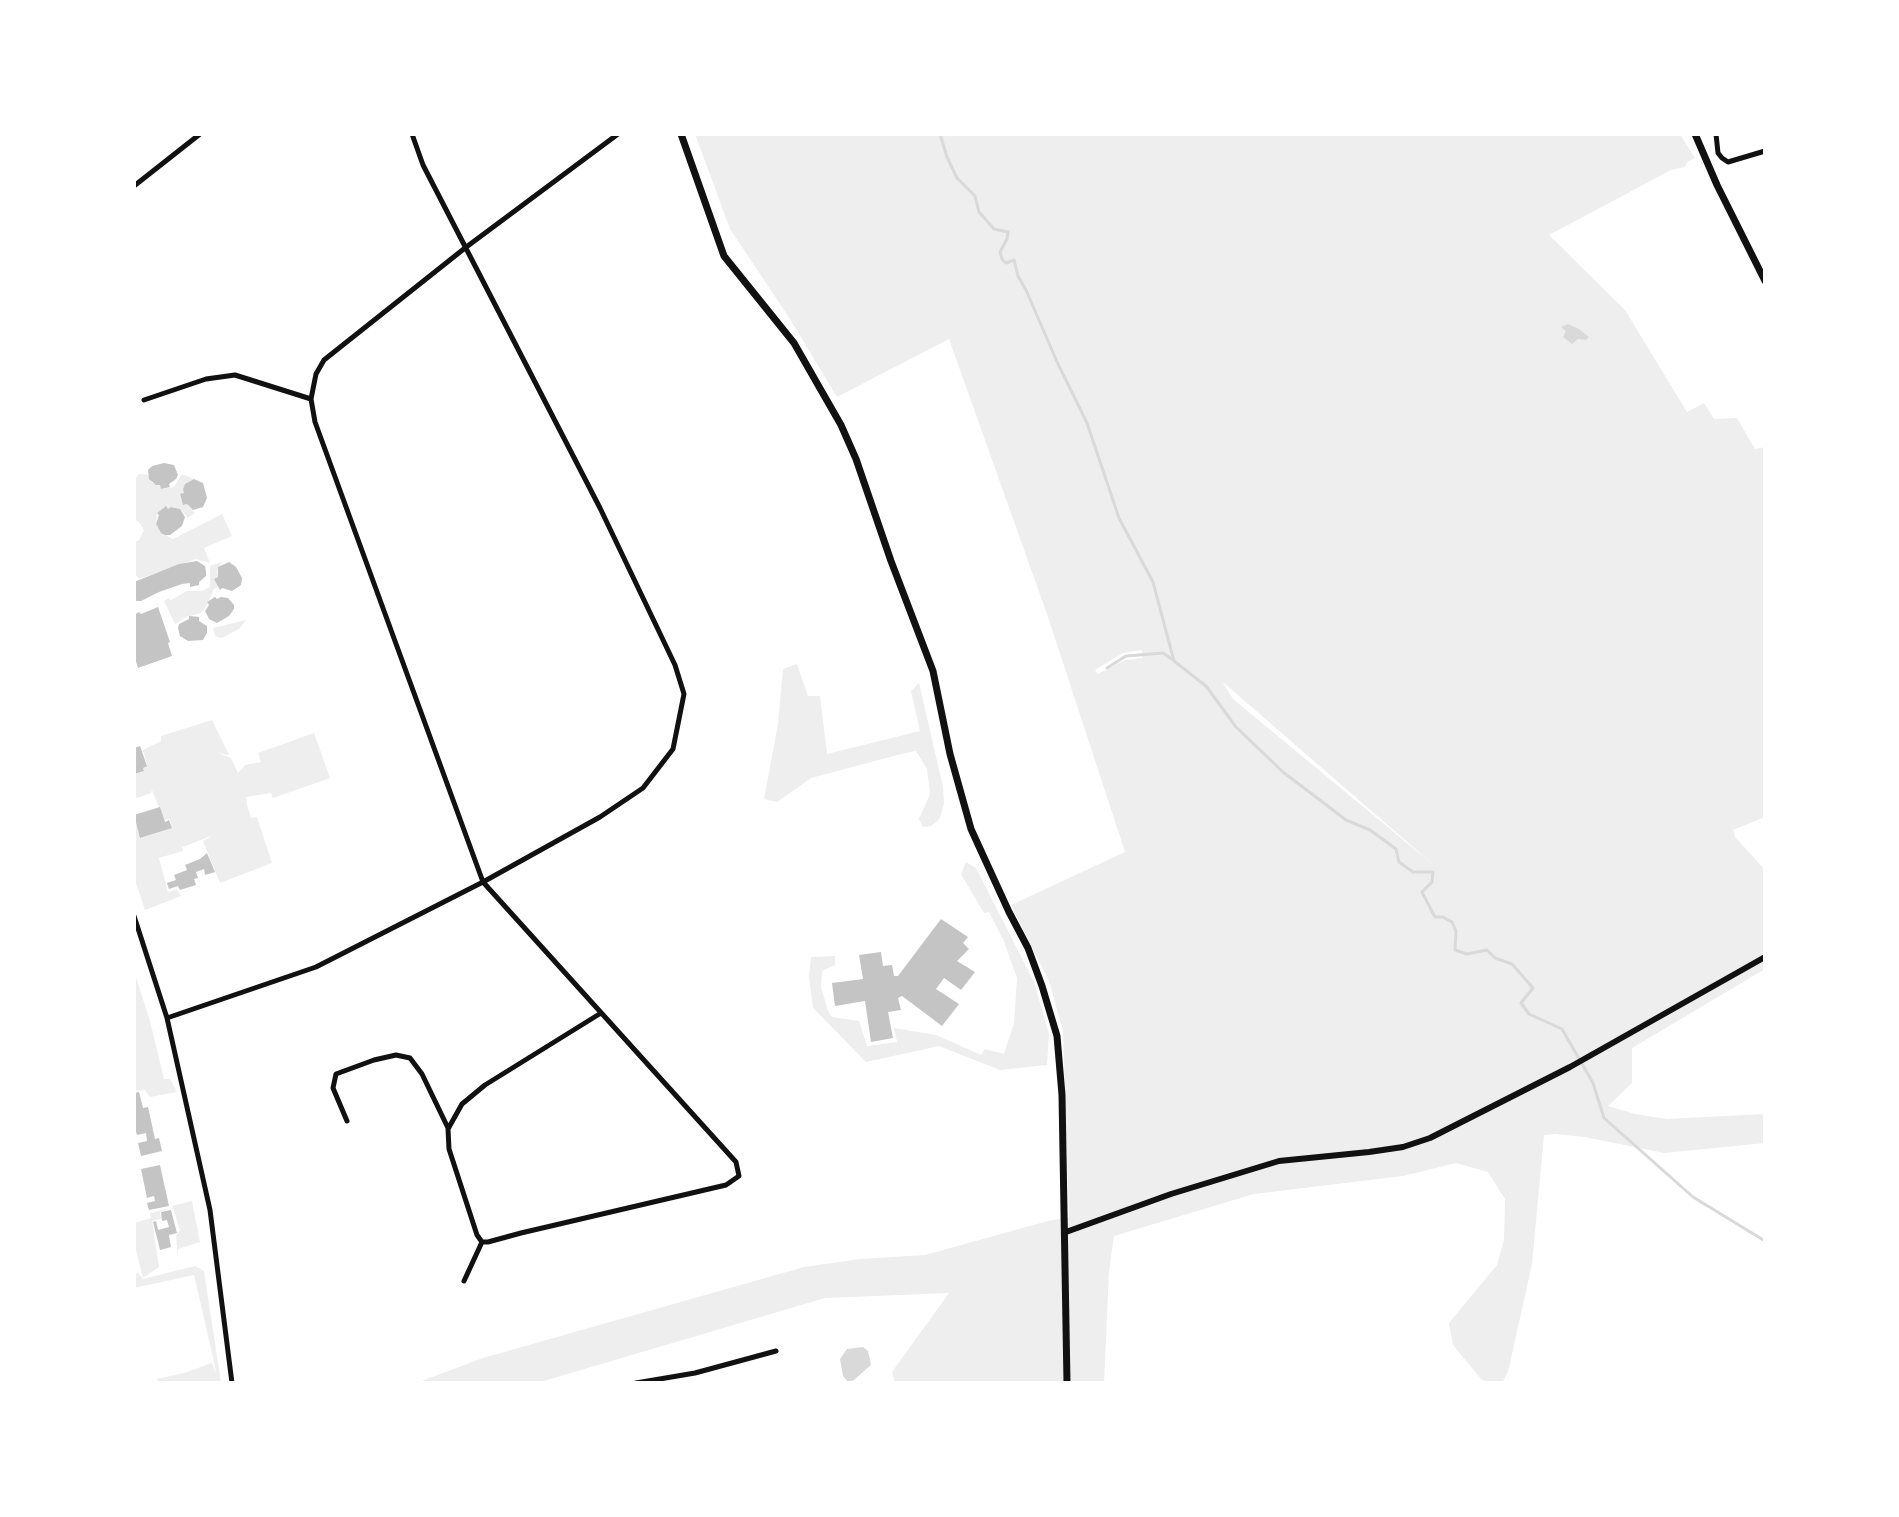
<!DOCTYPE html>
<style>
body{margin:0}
#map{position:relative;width:1899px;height:1517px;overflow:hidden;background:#fff;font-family:Figtree,sans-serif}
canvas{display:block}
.frame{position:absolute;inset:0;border:136px solid #fff;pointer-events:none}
</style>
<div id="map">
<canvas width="1899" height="1517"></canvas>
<div class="frame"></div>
</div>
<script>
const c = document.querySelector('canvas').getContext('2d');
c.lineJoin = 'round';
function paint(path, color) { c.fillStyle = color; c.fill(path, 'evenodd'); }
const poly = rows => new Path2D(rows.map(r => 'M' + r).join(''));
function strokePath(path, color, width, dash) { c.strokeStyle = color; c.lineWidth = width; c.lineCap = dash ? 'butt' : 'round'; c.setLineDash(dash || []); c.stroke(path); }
paint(poly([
 [695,134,1680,134,1695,158,1687,162,1685,167,1671,170,1549,235,1625,310,1687,412,1704,403,1714,419,1737,418,1755,449,1765,447,1765,817,1733,830,1735,837,1765,870,1765,969,1632,1048,1632,1083,1608,1106,1635,1114,1667,1119,1765,1114,1765,1143,1664,1153,1585,1137,1555,1134,1544,1135,1532,1264,1508,1372,1502,1383,1491,1383,1481,1379,1453,1345,1449,1323,1497,1265,1504,1240,1505,1199,1488,1172,1456,1163,1403,1176,1254,1194,1114,1236,1109,1272,1104,1383,895,1383,892,1372,949,1293,825,1298,537,1383,416,1383,483,1358,804,1267,860,1259,925,1255,1048,1221,1069,1217,1063,1031,1049,981,1011,905,1125,852,1048,617,949,339,837,397,788,316,730,229],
 [1142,650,1142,658,1125,660,1098,674,1095,670,1123,653],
 [1223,683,1224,683,1436,867,1233,699],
 [139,474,148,475,152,483,160,485,162,489,174,487,182,474,194,479,185,484,183,489,184,493,180,495,183,505,187,504,195,513,188,518,180,509,172,507,168,509,165,507,157,513,156,524,162,533,173,539,222,514,232,536,204,548,210,563,196,559,139,579,134,572,134,542,139,540,144,530,139,522,134,519,134,481],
 [221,562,217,571,218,577,214,579,219,586,214,589,206,607,201,613,186,617,175,624,164,601,169,598,171,600,187,591,202,591,210,587,210,566],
 [246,620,239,629,222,638,215,636,213,628],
 [797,664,808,696,820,696,827,754,920,731,911,691,919,683,943,787,944,804,939,820,931,826,923,827,919,819,930,794,927,769,916,751,901,754,811,778,777,802,764,799,778,724,783,669],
 [212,720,229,755,218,753,231,758,238,773,245,765,261,762,258,753,314,733,330,778,273,798,271,793,246,797,247,805,251,818,257,817,272,863,220,883,203,841,213,835,183,847,182,845,183,851,159,858,168,892,177,889,181,896,145,910,134,877,134,818,141,838,172,828,170,819,164,820,152,790,151,793,134,799,134,774,144,771,143,767,147,765,143,750,161,741,161,736],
 [966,862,976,868,1034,982,1049,1034,1047,1065,1000,1070,939,1046,866,1062,813,1008,809,977,811,957,835,956,835,965,822,971,821,987,828,1011,832,1017,859,1021,867,1046,897,1042,894,1028,936,1035,981,1055,985,1049,1004,1054,1014,1023,1017,978,1003,939,989,912,984,913,961,874],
 [134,971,150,1021,164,1079,170,1079,177,1092,150,1097,145,1090,134,1091],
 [192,1201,200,1242,178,1249,178,1260,176,1235,180,1230,172,1206],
 [171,1208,160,1212,161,1219,152,1221,159,1267,143,1278,134,1242,134,1223,151,1218,150,1213],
 [195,1266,204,1271,221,1383,157,1383,157,1379,184,1373,212,1363,216,1374,214,1362,194,1275,134,1288,134,1274,138,1273,143,1279]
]), '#eee');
paint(poly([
 [1568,324,1579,329,1589,337,1586,340,1578,339,1572,344,1563,337,1566,331,1561,327],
 [863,1347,868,1351,871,1365,854,1380,848,1382,843,1376,840,1359,847,1349]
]), '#d9d9d9');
strokePath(poly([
 [940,134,947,157,957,178,975,196,979,212,994,229,1008,232,1007,239,1000,252,1002,259,1006,263,1014,260,1018,276,1026,290,1058,364,1087,423,1119,518,1153,582,1174,661,1206,686,1236,727,1283,772,1346,820,1370,830,1396,849,1399,862,1413,872,1433,872,1432,882,1422,892,1435,917,1443,917,1452,922,1456,931,1455,950,1467,954,1487,950,1495,958,1512,964,1533,988,1521,1003,1529,1014,1562,1029,1593,1083,1604,1118,1693,1197,1765,1241],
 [1107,668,1126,656,1163,653,1173,660]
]), '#d9d9d9', 3);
paint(poly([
 [164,463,174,465,178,475,176,479,169,484,170,487,161,489,160,485,156,485,149,479,148,470,152,466],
 [194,479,203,483,207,498,203,507,193,510,187,504,183,505,180,494,184,493,183,489,185,484],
 [166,506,168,509,171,507,180,509,185,517,182,526,170,535,165,535,161,533,156,524,159,515,157,513],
 [197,561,205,566,206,571,206,576,199,582,199,585,190,587,190,583,182,584,159,592,141,601,134,601,134,582,179,564],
 [229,562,236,567,242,578,241,585,232,591,222,588,220,590,214,579,218,577,218,567],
 [215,597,217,599,221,597,228,598,234,605,234,609,229,616,217,623,209,619,205,611,209,605,207,602],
 [158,607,170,642,168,643,172,656,138,668,134,655,134,615,139,612,141,614],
 [189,616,199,617,199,621,207,626,207,633,203,640,188,641,180,636,178,628,179,624,189,619],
 [140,746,147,766,143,768,144,771,134,774,134,748],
 [160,807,165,822,169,820,172,828,140,838,134,815],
 [207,853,215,872,205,875,204,869,196,872,198,878,194,879,196,885,180,890,178,886,169,889,167,883,176,880,174,875,187,870,185,865,200,859],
 [941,919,968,937,963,943,969,949,957,961,975,972,961,990,944,978,936,989,959,1004,942,1026,902,996,898,998,901,1010,888,1012,893,1038,871,1042,865,1001,835,1006,832,983,863,979,859,955,881,952,883,966,892,965,894,976,898,976],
 [139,1092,143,1108,148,1107,155,1139,159,1138,162,1151,141,1156,138,1143,147,1141,146,1133,137,1135,134,1125,134,1093],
 [160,1165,169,1206,149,1210,147,1203,155,1201,154,1196,147,1198,141,1169],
 [171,1210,177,1233,169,1235,171,1247,160,1250,153,1222,156,1221,158,1230,169,1227,167,1220,162,1221,161,1212]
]), '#c4c4c4');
strokePath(poly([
 [1716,134,1718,153,1722,158,1728,162,1765,151],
 [134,186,200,134],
 [144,400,206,379,235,375,311,399],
 [134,916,167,1018,210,1210,232,1383],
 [601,1013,485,1085,462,1104,448,1129,449,1149,477,1235,482,1242,488,1242,521,1233,726,1185,739,1176,736,1162,483,882,315,422,311,399,316,374,324,360,465,248,618,134],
 [167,1018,316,967,483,882,600,817,643,788,673,749,684,694,675,665,600,508,423,165,412,134],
 [347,1121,333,1088,336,1074,374,1060,396,1055,410,1058,422,1074,448,1128],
 [464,1281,482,1242],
 [636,1383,695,1373,776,1351]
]), '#111', 5);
strokePath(poly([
 [1066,1232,1171,1194,1279,1161,1369,1152,1403,1147,1430,1138,1570,1067,1765,957]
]), '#111', 6);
strokePath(poly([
 [681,134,724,256,794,343,841,425,856,459,891,561,933,671,950,754,971,829,1009,912,1028,948,1042,986,1057,1036,1062,1095,1067,1383],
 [1695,134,1717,185,1765,281]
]), '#111', 7);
</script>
